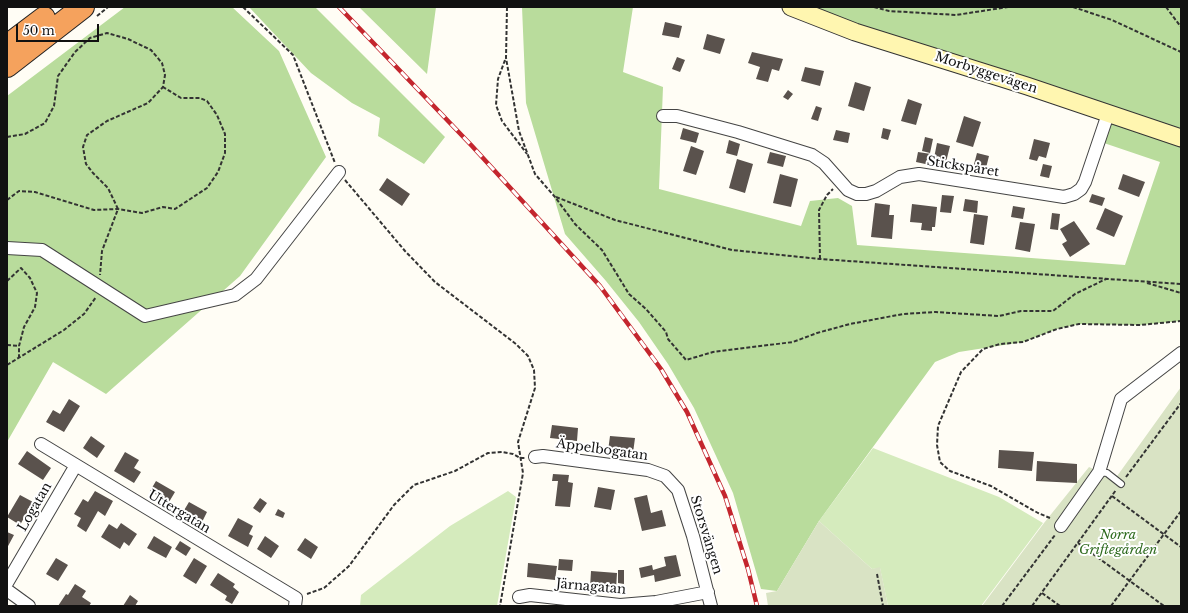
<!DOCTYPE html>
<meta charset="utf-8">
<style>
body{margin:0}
#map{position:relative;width:1188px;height:613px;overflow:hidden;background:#fffdf5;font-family:"Libre Baskerville",serif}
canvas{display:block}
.frame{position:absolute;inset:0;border:8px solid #111;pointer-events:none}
.scale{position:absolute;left:16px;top:24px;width:83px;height:18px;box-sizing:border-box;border:2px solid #111;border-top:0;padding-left:5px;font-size:12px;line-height:14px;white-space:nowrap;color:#111;-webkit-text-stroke:3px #fff;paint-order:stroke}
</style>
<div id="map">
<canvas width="1188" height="613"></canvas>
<div class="frame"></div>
<div class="scale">50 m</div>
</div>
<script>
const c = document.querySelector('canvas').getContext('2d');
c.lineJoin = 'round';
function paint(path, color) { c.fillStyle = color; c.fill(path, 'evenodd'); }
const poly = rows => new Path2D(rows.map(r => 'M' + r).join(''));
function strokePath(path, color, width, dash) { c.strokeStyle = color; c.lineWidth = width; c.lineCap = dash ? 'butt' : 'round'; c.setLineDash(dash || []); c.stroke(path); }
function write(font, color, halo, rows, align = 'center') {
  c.font = font + ' "Libre Baskerville",serif'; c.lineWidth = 4; c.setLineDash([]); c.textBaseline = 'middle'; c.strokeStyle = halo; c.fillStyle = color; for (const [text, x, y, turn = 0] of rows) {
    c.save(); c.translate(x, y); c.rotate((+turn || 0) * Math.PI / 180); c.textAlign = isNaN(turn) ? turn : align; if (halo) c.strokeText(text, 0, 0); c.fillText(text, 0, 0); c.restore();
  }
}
paint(poly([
 [873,448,999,497,1043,523,981,606,888,606,880,568,872,569,819,521],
 [508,491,516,497,497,606,360,606,361,595,450,526]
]), '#d5ebbd');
paint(poly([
 [125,7,232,7,279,51,326,157,240,276,106,394,53,362,7,442,7,96],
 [249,7,315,7,445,137,424,164,378,136,380,118,352,103,311,73],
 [359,7,436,7,427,74],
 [522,7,633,7,623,72,663,87,659,189,801,226,810,201,838,198,852,206,857,245,1125,265,1160,162,1101,142,1108,114,791,7,1181,7,1181,321,1140,325,1079,324,1057,329,1023,342,959,352,935,362,819,521,777,591,761,589,733,493,694,408,668,364,639,322,606,281,565,234,526,103]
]), '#b9dc9c');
paint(poly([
 [1181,387,1181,606,982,606,1044,523,1089,467,1115,479],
 [819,521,872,569,880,567,888,606,768,606,766,593,777,591]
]), '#d9e3c4');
paint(poly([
 [665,22,682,26,679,38,662,35],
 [707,34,725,39,720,54,703,49],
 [752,52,783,59,779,71,772,69,768,82,756,79,760,67,748,63],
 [677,57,685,60,680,72,672,69],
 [805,67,824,71,820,86,801,81],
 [855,82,871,87,864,111,848,106],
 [788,90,793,94,788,100,783,97],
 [908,99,922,104,916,125,901,121],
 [816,106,822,108,818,121,811,119],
 [964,116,981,122,973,147,956,142],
 [683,128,699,133,696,143,680,139],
 [883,128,891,130,888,140,881,138],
 [836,130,850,133,848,143,833,140],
 [925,137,933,139,930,153,922,151],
 [1034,139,1050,143,1046,158,1039,156,1037,161,1029,159],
 [729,140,740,144,737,156,726,153],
 [937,143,950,146,945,166,933,163],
 [691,146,704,151,696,175,683,171],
 [770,152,786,156,783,167,767,163],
 [918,152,931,154,930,165,916,162],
 [977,153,989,156,985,172,973,168],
 [737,159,753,164,745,193,729,188],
 [1043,164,1052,166,1049,178,1040,176],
 [780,174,798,179,791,207,773,203],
 [1123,174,1145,182,1139,197,1118,189],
 [387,178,410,194,402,206,379,190],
 [1092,194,1105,198,1102,206,1089,202],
 [942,195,954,196,951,213,940,212],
 [965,199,978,201,977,213,963,211],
 [875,203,890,205,889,215,894,215,892,239,871,237],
 [912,204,937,207,935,227,932,227,932,231,921,230,922,223,910,222],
 [1013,206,1025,208,1023,219,1011,217],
 [1105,208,1123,216,1114,237,1096,229],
 [1052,213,1060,214,1058,230,1050,229],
 [974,214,988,216,984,245,970,243],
 [1074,221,1090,244,1070,257,1062,244,1067,241,1060,229],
 [1020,222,1035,224,1030,252,1015,249],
 [69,399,80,406,64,432,46,422,53,410,60,414],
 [552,425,578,428,577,441,550,438],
 [91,436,105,446,97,458,83,448],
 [610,436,635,438,633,453,608,451],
 [999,450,1034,452,1032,471,998,468],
 [27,451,51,468,43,480,18,464],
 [125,452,139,460,134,468,141,472,134,483,114,471],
 [1037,461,1077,464,1077,483,1036,481],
 [553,474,569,475,568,482,573,483,570,507,555,506,558,481,552,481],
 [156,481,175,492,169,502,150,491],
 [598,487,615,490,611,510,594,507],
 [95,491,113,501,105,516,98,511,86,532,77,526,81,518,74,514,83,499,88,502],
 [20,495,33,502,20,525,7,517],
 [647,495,651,513,662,510,666,526,642,531,634,498],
 [260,498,267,503,260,513,253,508],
 [189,502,207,512,202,522,183,512],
 [278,509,285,513,283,518,275,515],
 [238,518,253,526,249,534,253,536,248,547,228,536],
 [121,523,137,534,129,546,124,542,120,549,101,537,109,524,117,529],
 [7,532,14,535,7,548],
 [154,536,172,547,166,558,147,548],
 [265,536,279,546,271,558,257,549],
 [305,538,318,547,311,559,297,550],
 [180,541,191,548,186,556,175,549],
 [676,555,681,576,655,582,654,575,641,578,639,568,652,565,653,570,666,566,664,557],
 [56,558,68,565,58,581,46,574],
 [194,558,207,566,196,584,183,576],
 [559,559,573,560,572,571,558,570],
 [528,563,557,566,555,580,527,577],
 [618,570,624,570,624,584,618,583],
 [591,571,617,573,616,589,590,588],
 [218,573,235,584,233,587,239,592,232,604,225,600,227,596,210,585],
 [75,584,86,591,82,597,91,603,89,606,58,606,66,594,68,595],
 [130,595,138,601,135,606,123,606]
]), '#5a524d');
const lane = poly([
 [1099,472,1107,473,1121,484]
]);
const street = poly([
 [663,116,677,116,738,132,812,155,824,163,848,190,857,194,866,194,876,191,900,177,919,174,1064,197,1074,194,1081,189,1085,182,1108,114],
 [7,248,42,250,145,316,235,295,256,279,339,172],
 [41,444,296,598,295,606],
 [535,457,543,456,648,470,665,476,678,490,693,536,711,606],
 [1061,526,1099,472,1121,399,1181,353],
 [7,583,76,465],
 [7,590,29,606],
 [519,597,530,595,620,605,656,602,708,592]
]);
const secondary = poly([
 [791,7,855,32,1027,86,1181,138]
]);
const highway = poly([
 [7,46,44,18],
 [7,66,83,7]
]);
strokePath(lane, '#444', 8);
strokePath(street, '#444', 14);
strokePath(secondary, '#333', 19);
strokePath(highway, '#222', 24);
strokePath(poly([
 [243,7,293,55,335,163],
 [507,7,506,58,519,131,535,174,555,197,575,224,602,250,629,294,646,309,666,332,668,339,686,360,713,352,793,342,817,333,850,324,903,314,936,312,999,316,1021,311,1053,311,1075,294,1106,279],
 [874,7,889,11,956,15,1008,7],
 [1073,7,1112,20,1181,52],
 [1166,7,1181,27],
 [97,16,108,7],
 [505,60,498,79,496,105,502,121,527,154],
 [7,137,25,134,45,123,54,106,58,76,75,52,90,38,107,33,128,39,151,50,162,63,165,75,163,87,148,103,107,121,87,135,83,147,86,164,93,173,108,188,118,209,102,251,100,275],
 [345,180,405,251,435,282,516,344,528,356,534,370,535,388,518,442,523,473,500,606],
 [556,197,615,220,732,250,820,259,1181,284],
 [7,200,19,191,35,192,94,210,118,209,142,213,163,207,175,209,207,188,218,172,225,153,225,134,217,115,207,101,200,98,181,98,163,87],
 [820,259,819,210,827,195,833,189],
 [7,281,21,268,30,278,37,293,35,307,24,327,19,346,19,357],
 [1147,283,1181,293],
 [7,345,19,346],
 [7,365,64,330,84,314,96,297],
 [1126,477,1181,403],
 [1112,496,1181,547],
 [1050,518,1038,513,991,486,950,471,940,462,937,445,938,426,961,372,983,349,1000,344,1023,342,1057,329,1079,324,1140,325,1181,321],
 [1078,543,1164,606],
 [877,574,883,606],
 [1042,593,1060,606],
 [307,594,324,588,349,566,394,505,414,485,455,471,488,453,502,452,513,454,520,458,525,458],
 [1002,606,1055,535],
 [1032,606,1116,490],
 [1111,606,1181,511]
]), '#333', 2, [4, 2]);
strokePath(lane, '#fff', 6);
strokePath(street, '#fff', 12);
strokePath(secondary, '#fff6b0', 17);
strokePath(highway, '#f5a25d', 22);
const rail = poly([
 [339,7,472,146,600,286,661,369,687,412,725,496,748,569,757,606]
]);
strokePath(rail, '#c4262e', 4.5);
strokePath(rail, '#fff', 3, [9]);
write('13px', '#111', '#fff', [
 ["Morbyggevägen",986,73,18],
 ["Stickspåret",963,167,9],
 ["Äppelbogatan",602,450,8],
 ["Logatan",35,507,-60],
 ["Uttergatan",179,512,31],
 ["Storsvängen",706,535,73],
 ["Järnagatan",591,587,5]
]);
write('italic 13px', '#2f6b1f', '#fff', [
 ["Norra",1118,535],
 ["Griftegården",1118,550]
]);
</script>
